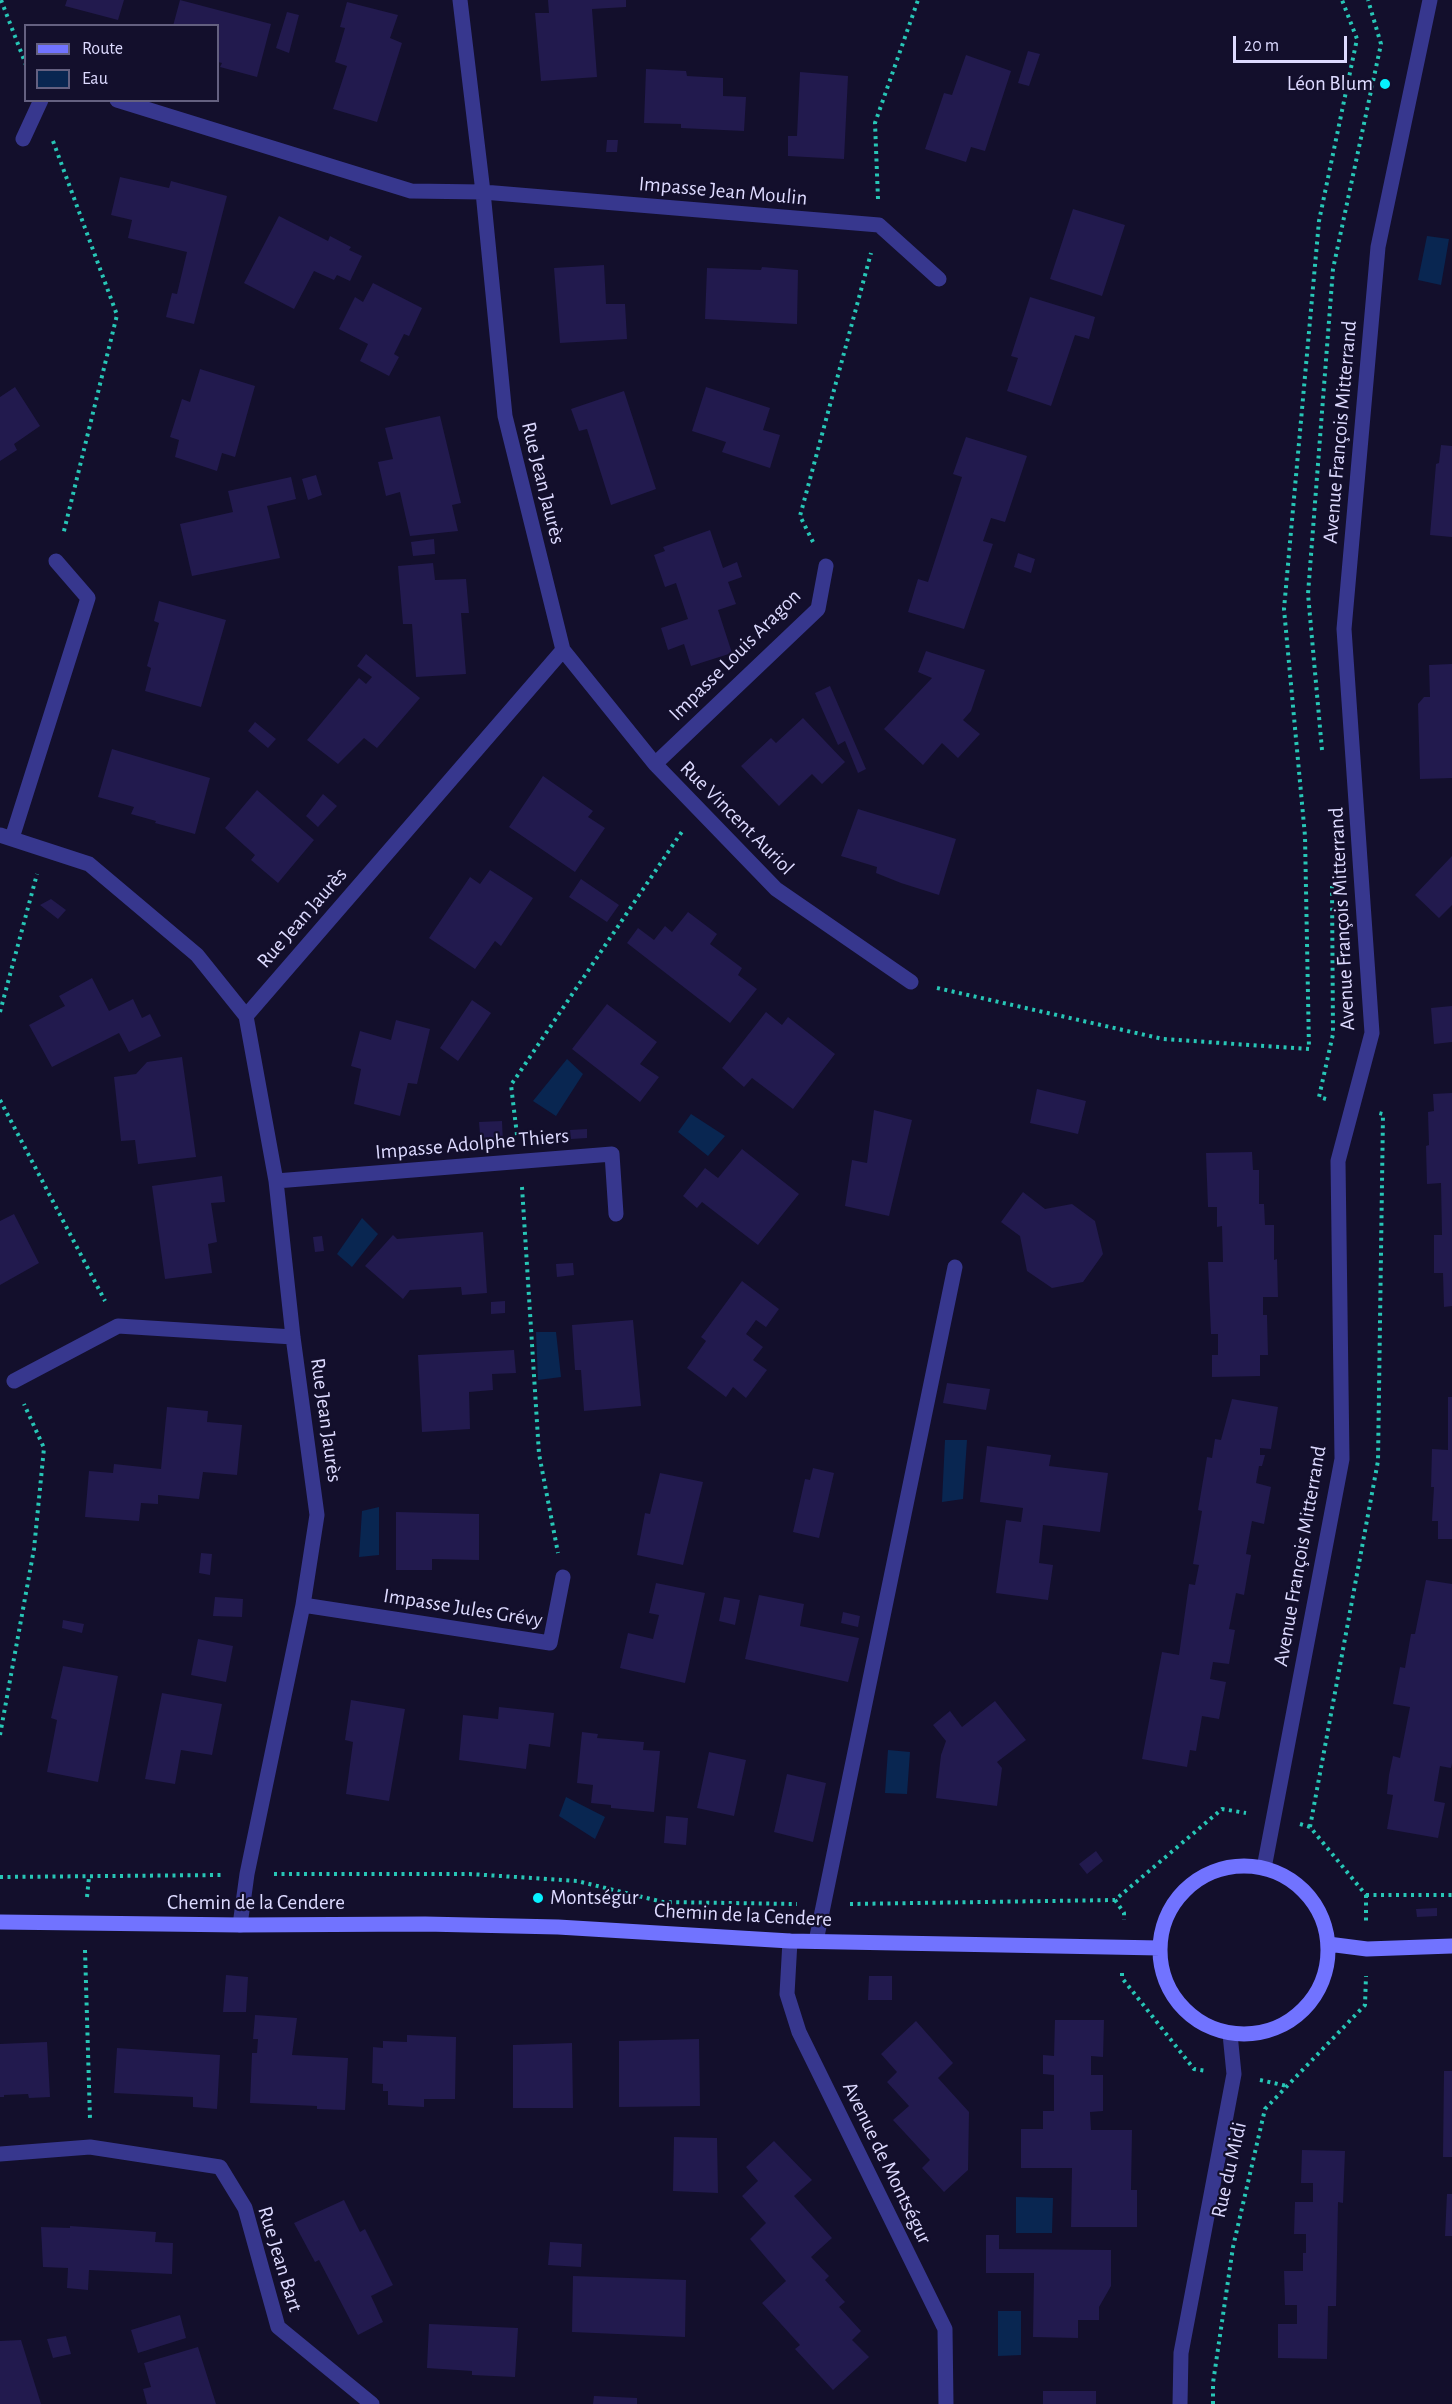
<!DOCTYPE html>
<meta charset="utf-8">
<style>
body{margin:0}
#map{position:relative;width:1452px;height:2404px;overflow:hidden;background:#130f2c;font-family:"Alegreya Sans",sans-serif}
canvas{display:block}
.legend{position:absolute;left:24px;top:24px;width:195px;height:78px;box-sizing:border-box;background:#130f2c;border:2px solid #646080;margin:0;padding:8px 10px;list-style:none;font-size:18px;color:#dddaff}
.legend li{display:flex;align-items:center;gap:12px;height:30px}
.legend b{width:30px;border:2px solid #646080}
.scale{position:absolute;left:1233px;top:36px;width:114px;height:27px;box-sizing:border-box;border:3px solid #dddaff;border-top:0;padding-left:8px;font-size:18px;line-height:21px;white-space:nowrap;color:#dddaff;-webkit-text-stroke:4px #130f2c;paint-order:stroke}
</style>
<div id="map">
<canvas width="1452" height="2404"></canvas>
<ul class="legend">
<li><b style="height:8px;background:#7173ff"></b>Route</li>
<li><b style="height:16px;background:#092651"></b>Eau</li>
</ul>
<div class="scale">20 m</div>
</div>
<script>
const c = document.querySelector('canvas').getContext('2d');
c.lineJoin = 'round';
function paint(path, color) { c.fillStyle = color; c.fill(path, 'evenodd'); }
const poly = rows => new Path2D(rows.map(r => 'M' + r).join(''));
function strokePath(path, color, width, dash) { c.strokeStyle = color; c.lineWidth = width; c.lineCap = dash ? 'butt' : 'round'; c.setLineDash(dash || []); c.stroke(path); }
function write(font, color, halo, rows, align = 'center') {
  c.font = font + ' "Alegreya Sans",sans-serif'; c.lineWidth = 4.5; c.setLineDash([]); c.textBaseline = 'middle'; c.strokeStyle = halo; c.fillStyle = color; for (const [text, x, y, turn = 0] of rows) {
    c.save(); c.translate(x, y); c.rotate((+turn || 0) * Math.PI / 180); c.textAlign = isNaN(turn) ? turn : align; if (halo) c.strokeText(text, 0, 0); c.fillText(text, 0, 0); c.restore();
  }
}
paint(poly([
 [1427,236,1449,239,1441,285,1418,280],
 [567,1059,583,1074,556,1116,533,1101],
 [691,1114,725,1136,708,1156,678,1132],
 [362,1218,378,1234,352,1267,337,1254],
 [536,1332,556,1332,561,1377,538,1380],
 [945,1440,967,1440,963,1499,942,1502],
 [379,1507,379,1555,359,1557,362,1511],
 [888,1750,910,1752,907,1794,885,1793],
 [566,1797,605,1817,595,1839,559,1816],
 [1016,2197,1053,2198,1052,2233,1016,2233],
 [998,2311,1021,2311,1021,2355,998,2356]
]), '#092651');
paint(poly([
 [67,0,124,0,118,20,65,6],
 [180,0,271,24,257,77,220,67,222,63,218,62,218,26,173,26],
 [548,0,626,0,626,7,592,9,597,77,541,81,535,13,549,13],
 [347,2,398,15,390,38,402,43,377,122,333,109,347,66,335,62,345,28,340,27],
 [287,12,299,15,289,53,276,48],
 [1028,51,1040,54,1029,86,1018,83],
 [966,55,1011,71,985,151,971,147,966,162,925,149,944,93,952,95],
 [646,69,686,71,687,76,723,78,723,96,746,97,744,131,681,128,681,124,644,123],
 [800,72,848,76,844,159,788,156,788,136,797,136],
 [607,140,618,140,617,152,606,152],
 [120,177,169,188,171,181,227,196,194,324,166,317,172,293,177,294,187,252,128,238,132,220,111,215],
 [1073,209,1125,225,1102,296,1050,279],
 [279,216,328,241,330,236,351,247,349,250,362,256,350,281,337,275,334,280,314,271,294,309,244,283],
 [604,265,606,304,625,304,627,339,560,343,554,268],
 [762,267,798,270,797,324,705,319,707,268,761,270],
 [373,283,422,308,409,336,404,334,394,354,399,357,389,376,360,361,368,344,339,329,355,297,363,302],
 [1030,297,1095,317,1089,339,1075,335,1051,406,1007,391,1018,358,1011,356],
 [200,369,255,386,235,457,222,453,217,471,175,457,179,440,170,437,182,399,190,402],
 [15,387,40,426,14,444,17,450,0,461,0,397],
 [706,387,770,408,763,430,780,435,770,468,722,452,726,442,692,431],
 [624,391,656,489,611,505,587,429,579,431,571,409],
 [440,416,461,503,452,505,458,531,410,536,400,492,386,496,378,462,393,459,385,428],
 [966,437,1027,456,1005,522,991,518,983,541,993,544,964,629,908,612,918,579,928,582,962,477,953,474],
 [1441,445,1452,446,1452,537,1430,535,1436,464,1439,463],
 [316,475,322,495,308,500,302,479],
 [291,477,296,499,267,506,280,558,192,576,180,524,233,512,228,491],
 [710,530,723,568,737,562,742,577,728,582,736,604,718,610,732,653,691,666,684,644,668,650,661,628,688,619,676,583,665,587,654,555,665,551,663,547],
 [434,539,435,554,413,556,411,542],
 [1018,553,1035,559,1031,573,1014,567],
 [433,563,435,580,466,579,469,613,461,613,466,674,416,677,412,624,403,624,398,566],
 [159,601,226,620,201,707,145,691,151,668,147,666,159,623,154,621],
 [926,651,985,670,971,711,963,720,980,734,958,758,942,743,923,765,884,729,932,678,918,672],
 [366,654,420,698,377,748,364,738,338,764,307,740,359,678,366,684,372,677,357,666],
 [1452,664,1452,778,1420,779,1418,704,1424,697,1430,697,1429,665],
 [830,686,866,769,858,773,845,741,838,745,815,693],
 [803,718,845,762,822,784,812,774,779,806,741,766,771,738,776,743],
 [255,722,276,739,268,748,248,731],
 [112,749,210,778,195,834,155,823,156,821,131,814,134,807,98,797],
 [543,776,593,811,588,817,605,828,575,872,509,827],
 [257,790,314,840,278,883,251,860,255,855,225,828],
 [323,794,337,806,318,827,306,816],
 [858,809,956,839,939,895,901,883,876,873,877,867,841,856],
 [1452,856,1452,905,1439,918,1415,895],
 [490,870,533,898,501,946,495,941,475,969,429,938,470,877,480,884],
 [581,879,619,905,607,922,569,897],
 [51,899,66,910,58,919,40,905],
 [688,912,717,934,710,944,742,968,738,975,757,989,730,1023,627,943,638,928,654,940,665,926,672,932],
 [92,978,109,1011,133,999,142,1018,150,1014,161,1036,129,1052,119,1033,52,1067,29,1025,65,1006,59,996],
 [472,1000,491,1013,458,1061,440,1048],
 [607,1004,657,1042,640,1064,659,1077,640,1102,572,1049],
 [1452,1006,1452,1042,1434,1044,1431,1008],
 [766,1012,782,1025,788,1017,835,1054,793,1109,752,1078,744,1087,722,1068],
 [396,1020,430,1029,417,1084,408,1083,400,1116,354,1104,361,1069,351,1066,360,1031,391,1040],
 [182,1057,196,1157,138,1164,135,1140,121,1141,114,1077,136,1074,147,1062],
 [1037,1089,1086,1101,1078,1134,1030,1123],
 [1452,1093,1452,1306,1444,1307,1443,1273,1434,1273,1434,1235,1442,1235,1441,1183,1427,1184,1426,1146,1429,1145,1428,1112,1434,1111,1433,1094],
 [874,1110,912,1120,889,1216,845,1206,852,1160,867,1163],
 [502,1121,503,1144,481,1146,479,1122],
 [587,1129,587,1138,571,1139,570,1130],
 [742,1149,799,1194,758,1245,702,1202,697,1208,683,1196,705,1168,718,1178],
 [1252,1152,1253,1170,1259,1170,1259,1204,1264,1204,1265,1225,1274,1225,1274,1260,1277,1259,1278,1297,1263,1297,1263,1315,1267,1315,1268,1355,1260,1355,1260,1376,1212,1377,1212,1355,1218,1355,1218,1334,1211,1334,1208,1262,1223,1262,1222,1226,1217,1227,1217,1207,1208,1207,1206,1153],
 [222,1176,225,1202,211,1203,217,1242,208,1244,212,1273,165,1279,152,1186],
 [1023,1192,1045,1209,1072,1204,1095,1221,1103,1254,1083,1282,1052,1288,1027,1271,1020,1236,1001,1222],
 [14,1214,39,1263,0,1285,0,1221],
 [483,1232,487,1293,462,1295,461,1287,410,1290,403,1299,365,1266,393,1235,397,1239],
 [322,1236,324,1251,315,1252,313,1237],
 [573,1263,574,1275,557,1277,556,1264],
 [742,1281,779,1309,766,1327,756,1320,746,1334,763,1347,753,1360,767,1370,746,1398,733,1387,726,1397,687,1368,706,1341,701,1337],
 [505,1301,505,1313,491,1314,491,1302],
 [633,1320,641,1406,584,1411,581,1370,575,1370,572,1325],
 [514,1350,516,1373,492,1374,493,1390,469,1392,470,1429,422,1432,418,1355],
 [947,1383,990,1389,986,1410,943,1403],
 [1448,1397,1452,1397,1452,1539,1438,1539,1438,1521,1432,1521,1434,1487,1431,1487,1432,1449,1448,1450],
 [1232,1399,1278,1407,1271,1449,1260,1448,1260,1455,1265,1455,1262,1466,1259,1466,1256,1483,1271,1487,1264,1524,1252,1521,1246,1554,1251,1555,1244,1595,1236,1593,1229,1629,1235,1630,1229,1664,1213,1662,1210,1679,1226,1682,1219,1719,1202,1716,1196,1751,1190,1750,1187,1767,1142,1759,1162,1652,1179,1655,1189,1584,1195,1585,1199,1565,1193,1564,1202,1511,1198,1510,1207,1457,1212,1458,1215,1439,1221,1440],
 [167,1407,208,1411,207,1422,242,1425,237,1475,203,1472,199,1499,158,1495,158,1504,141,1503,139,1521,85,1517,89,1471,113,1473,114,1464,161,1469],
 [987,1446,1051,1455,1049,1466,1108,1473,1100,1532,1043,1525,1039,1563,1053,1565,1048,1600,996,1593,1006,1520,1021,1522,1023,1508,980,1502],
 [813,1468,834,1473,819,1538,793,1532,805,1479,810,1480],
 [660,1473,703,1482,683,1565,637,1555,645,1513,650,1514],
 [396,1512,479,1514,479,1560,432,1559,432,1570,396,1570],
 [201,1553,212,1554,210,1575,199,1573],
 [1426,1580,1452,1584,1452,1763,1451,1768,1440,1766,1434,1801,1445,1803,1438,1838,1387,1829,1393,1795,1387,1794,1389,1775,1393,1756,1400,1758,1410,1707,1393,1704,1400,1667,1405,1668,1411,1634,1415,1634],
 [656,1583,705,1593,685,1683,620,1668,628,1633,653,1639,659,1615,649,1613],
 [759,1595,804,1604,800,1626,859,1638,848,1682,745,1659],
 [215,1597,243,1599,242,1617,213,1616],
 [724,1597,740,1600,735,1625,719,1621],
 [843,1612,860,1616,858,1627,841,1623],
 [63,1620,84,1624,82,1633,62,1628],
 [198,1639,233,1646,226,1682,191,1675],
 [63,1666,118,1676,98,1782,47,1772,57,1720,51,1718],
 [162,1693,222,1704,212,1755,181,1750,175,1784,145,1779],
 [351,1700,405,1709,389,1801,346,1794,353,1742,345,1740],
 [995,1701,1026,1740,997,1762,1002,1768,997,1806,936,1798,941,1755,946,1741,933,1725,950,1711,962,1727],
 [499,1707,554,1713,550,1747,529,1744,526,1769,459,1760,463,1715,498,1719],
 [582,1732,598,1734,597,1738,644,1742,643,1750,660,1751,654,1812,611,1808,611,1805,591,1803,593,1785,577,1783],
 [709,1752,746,1760,734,1816,697,1808],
 [787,1774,826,1783,813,1842,774,1832],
 [666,1816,688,1818,686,1845,664,1843],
 [1096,1851,1103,1861,1087,1874,1079,1864],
 [1437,1908,1437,1916,1417,1917,1416,1909],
 [226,1975,248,1977,246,2012,223,2012],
 [869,1976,892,1976,892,2000,868,2000],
 [255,2015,297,2018,292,2055,348,2058,345,2110,317,2109,317,2106,250,2103,252,2053,257,2053,258,2039,253,2039],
 [1055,2020,1104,2020,1103,2057,1091,2056,1091,2075,1103,2075,1103,2111,1090,2112,1091,2130,1132,2130,1131,2190,1137,2190,1137,2227,1071,2227,1072,2168,1021,2168,1021,2129,1043,2129,1043,2111,1054,2111,1054,2075,1043,2074,1043,2055,1054,2056],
 [916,2021,953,2063,938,2078,969,2112,968,2170,944,2192,922,2168,930,2160,893,2120,909,2106,887,2082,897,2072,881,2054],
 [407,2035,456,2037,455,2099,424,2099,424,2107,388,2105,388,2091,383,2091,383,2084,372,2083,373,2047,383,2048,383,2041,407,2042],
 [699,2039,700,2106,619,2107,619,2041],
 [47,2042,50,2097,29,2098,28,2094,4,2095,4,2097,0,2097,0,2044],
 [572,2043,573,2108,513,2108,513,2045],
 [117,2048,220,2055,217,2109,193,2107,193,2097,114,2093],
 [1444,2071,1452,2071,1452,2157,1443,2157],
 [674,2137,717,2138,718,2193,673,2191],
 [774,2141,812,2180,794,2196,832,2238,811,2257,829,2276,825,2280,845,2302,839,2307,861,2331,852,2340,869,2357,833,2390,795,2349,800,2345,762,2303,786,2281,750,2239,766,2223,742,2196,758,2181,746,2167],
 [1302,2150,1345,2151,1343,2203,1338,2202,1336,2306,1328,2306,1327,2359,1278,2358,1278,2324,1297,2324,1297,2305,1285,2305,1284,2271,1303,2271,1303,2253,1306,2253,1306,2234,1294,2234,1295,2202,1313,2202,1313,2183,1301,2183],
 [1447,2194,1452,2194,1452,2236,1445,2236],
 [344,2200,360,2232,365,2229,393,2285,371,2296,383,2322,358,2335,319,2260,315,2262,294,2223],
 [70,2226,156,2232,155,2242,173,2243,172,2274,89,2270,88,2290,67,2288,68,2268,43,2267,41,2227,70,2228],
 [986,2235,999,2235,999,2249,1111,2250,1111,2286,1099,2307,1099,2320,1078,2320,1078,2338,1033,2337,1034,2273,986,2273],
 [550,2242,582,2244,581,2267,548,2265],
 [573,2276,686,2280,685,2337,572,2332],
 [180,2315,186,2338,138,2353,131,2330],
 [429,2324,518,2328,515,2377,472,2375,472,2371,427,2368],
 [66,2336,71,2354,53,2358,47,2339],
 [21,2340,41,2404,0,2404,0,2341],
 [198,2347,216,2404,147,2404,143,2389,151,2387,144,2363],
 [1043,2391,1096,2391,1096,2404,1043,2404],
 [594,2396,637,2398,637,2404,593,2404]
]), '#221a4e');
strokePath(poly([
 [1,0,26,65],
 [53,141,117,315,63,535],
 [878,199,875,123,918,0],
 [813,542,800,516,871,253],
 [1322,750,1308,594,1333,269,1381,44,1368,0],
 [937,988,1163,1039,1309,1049,1305,836,1284,609,1319,221,1357,39,1342,0],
 [0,1012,37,874],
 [1326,1099,1319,1097,1333,1034,1332,886],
 [0,1100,105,1301],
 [517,1135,511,1085,683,830],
 [522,1187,539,1454,558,1553],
 [0,1735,34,1549,44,1448,24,1404],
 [1300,1824,1310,1827,1366,1895],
 [1310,1827,1378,1461,1383,1114,1379,1113],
 [274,1874,470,1874,577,1881,663,1902,797,1904],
 [0,1877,221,1875],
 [1366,1895,1366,1921],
 [1366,1895,1452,1895],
 [87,1897,89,1877],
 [1115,1900,1124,1913,1124,1920],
 [850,1904,1115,1900,1222,1809,1246,1813],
 [85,1950,90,2119],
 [1122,1973,1122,1978,1194,2069,1206,2071],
 [1260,2080,1287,2086],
 [1213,2404,1213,2383,1233,2247,1265,2109,1365,2005,1366,1976]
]), '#27c6b6', 4, [3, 4.5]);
strokePath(poly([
 [117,100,411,191,483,192,879,225,939,279],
 [23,139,41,100],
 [563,650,655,764,776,889,911,982],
 [655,764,818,609,826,566],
 [0,835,89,864,197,955,246,1016],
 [12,838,88,598,56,561],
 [276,1181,612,1154,616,1214],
 [14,1381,118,1326,293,1337],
 [303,1605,550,1643,563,1577],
 [1264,1868,1342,1459,1338,1161,1372,1033,1344,629,1378,247,1430,0],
 [240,1925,247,1874,303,1605,317,1515,293,1337,276,1181,246,1016,563,650,505,416,483,192,460,0],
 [790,1941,787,1994,799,2032,945,2329,946,2404],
 [816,1941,955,1267],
 [0,2154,90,2147,220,2167,245,2208,278,2327,372,2404],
 [1180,2404,1181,2353,1234,2074,1230,2034]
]), '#37378e', 15);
strokePath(poly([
 '1160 1950a84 84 0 1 1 168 0a84 84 0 1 1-168 0Z',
 [0,1922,240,1925,425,1924,558,1927,790,1941,1160,1948],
 [1328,1944,1367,1949,1452,1946]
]), '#7173ff', 15);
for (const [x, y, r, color] of [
 [1385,84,6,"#06f1ff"],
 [538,1898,6,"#06f1ff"]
]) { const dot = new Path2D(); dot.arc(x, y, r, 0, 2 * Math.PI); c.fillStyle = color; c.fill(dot); strokePath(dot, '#130f2c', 2); }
write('21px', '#dddaff', '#130f2c', [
 ["Léon Blum",1373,84],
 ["Montségur",550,1898,"left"]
], 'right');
write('21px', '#dddaff', '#130f2c', [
 ["Impasse Jean Moulin",723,191,5],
 ["Avenue François Mitterrand",1340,432,-85],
 ["Rue Jean Jaurès",543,483,76],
 ["Impasse Louis Aragon",735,655,-45],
 ["Rue Vincent Auriol",737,818,45],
 ["Rue Jean Jaurès",302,918,-49],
 ["Avenue François Mitterrand",1342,919,-93],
 ["Impasse Adolphe Thiers",472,1144,-5],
 ["Rue Jean Jaurès",326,1420,82],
 ["Avenue François Mitterrand",1300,1556,-80],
 ["Impasse Jules Grévy",463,1608,9],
 ["Chemin de la Cendere",256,1903],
 ["Chemin de la Cendere",743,1915,3],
 ["Avenue de Montségur",887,2163,64],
 ["Rue du Midi",1229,2170,-77],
 ["Rue Jean Bart",280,2259,73]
]);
</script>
